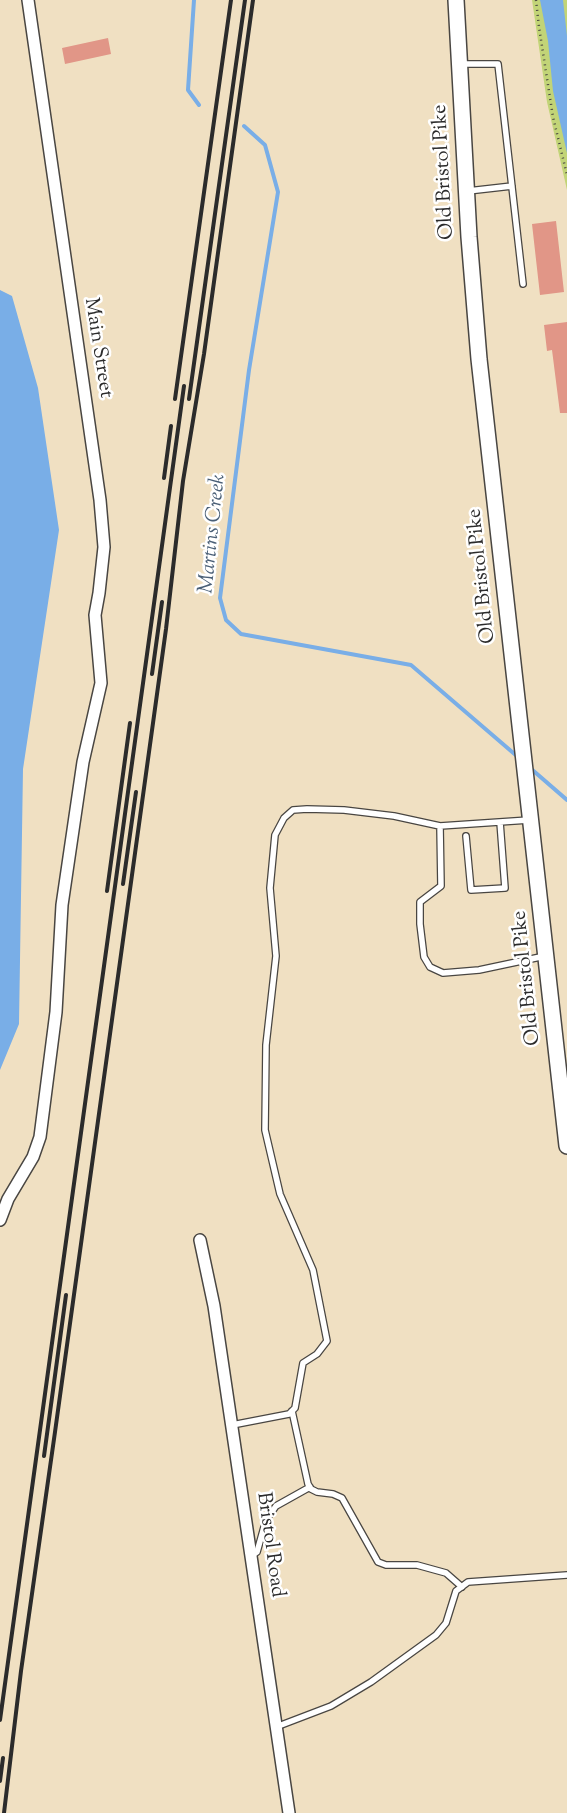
<!DOCTYPE html>
<style>
body{margin:0}
canvas{display:block;background:#f0e0c2}
</style>
<canvas width="567" height="1813"></canvas>
<script>
const c = document.querySelector('canvas').getContext('2d');
c.lineJoin = 'round';
function paint(path, color) { c.fillStyle = color; c.fill(path, 'evenodd'); }
const poly = rows => new Path2D(rows.map(r => 'M' + r).join(''));
function strokePath(path, color, width, dash) { c.strokeStyle = color; c.lineWidth = width; c.lineCap = dash ? 'butt' : 'round'; c.setLineDash(dash || []); c.stroke(path); }
function write(font, color, halo, rows, align = 'center') {
  c.font = font + ' "Sorts Mill Goudy",serif'; c.lineWidth = 5; c.setLineDash([]); c.textBaseline = 'middle'; c.strokeStyle = halo; c.fillStyle = color; for (const [text, x, y, turn = 0] of rows) {
    c.save(); c.translate(x, y); c.rotate((+turn || 0) * Math.PI / 180); c.textAlign = isNaN(turn) ? turn : align; if (halo) c.strokeText(text, 0, 0); c.fillText(text, 0, 0); c.restore();
  }
}
paint(poly([
 [532,0,567,0,567,190,547,102]
]), '#c2d477');
paint(poly([
 [540,0,563,0,567,36,567,153,553,91,548,41],
 [0,290,12,296,38,388,59,530,23,769,19,1024,0,1070]
]), '#79aee7');
strokePath(poly([
 [194,0,188,90,199,105],
 [244,126,265,145,278,192,249,370,220,598,226,620,241,634,411,665,518,757],
 [529,767,567,800]
]), '#79aee7', 4);
paint(poly([
 [108,38,111,54,65,64,62,48],
 [556,221,564,292,540,295,532,224],
 [567,322,567,413,560,413,552,350,547,351,544,325]
]), '#e19687');
const lane = poly([
 [462,64,498,64,523,284],
 [468,191,512,186],
 [529,820,440,826,441,886,420,902,420,924,424,957,430,967,443,973,479,970,545,956],
 [466,836,471,890,505,888,500,822],
 [292,1411,308,1484,311,1489,317,1492,333,1494,342,1498,378,1562,386,1565,417,1565,446,1573,462,1587],
 [232,1425,289,1414,295,1408,303,1363,317,1354,327,1341,313,1270,280,1194,265,1130,266,1045,276,956,270,888,275,835,284,818,293,810,307,809,344,810,394,816,440,826],
 [251,1556,257,1552,266,1520,276,1506,310,1487],
 [276,1727,331,1706,371,1682,436,1635,446,1623,456,1591,468,1582,567,1575]
]);
const street = poly([
 [0,1220,8,1199,33,1157,40,1137,56,1012,62,905,83,762,101,683,95,615,99,593,104,547,100,500,28,0],
 [200,1240,214,1306,289,1813]
]);
const secondary = poly([
 [456,0,469,237,479,359,567,1146]
]);
strokePath(lane, '#494642', 8);
strokePath(street, '#494642', 14);
strokePath(secondary, '#494642', 18);
strokePath(poly([
 [536,0,539,27,553,117,567,175]
]), '#494642', 2.5, [1, 4]);
strokePath(lane, '#fff', 5.5);
strokePath(street, '#fff', 11);
strokePath(secondary, '#fff', 15);
strokePath(poly([
 [175,399,231,0],
 [189,399,245,0],
 [164,478,171,426],
 [152,674,162,602],
 [123,884,136,792],
 [107,891,130,723],
 [44,1456,66,1295],
 [0,1720,184,386],
 [0,1781,3,1758],
 [4,1813,21,1671,55,1432,166,629,183,481,204,354,253,0]
]), '#2b2b2b', 4);
write('20px', '#2b2b2b', '#fff', [
 ["Old Bristol Pike",445,172,-93],
 ["Main Street",97,348,81],
 ["Old Bristol Pike",483,576,-96],
 ["Old Bristol Pike",528,978,-96],
 ["Bristol Road",269,1545,82]
]);
write('italic 21px', '#4a5f76', '#fff', [
 ["Martins Creek",214,534,-84]
]);
</script>
